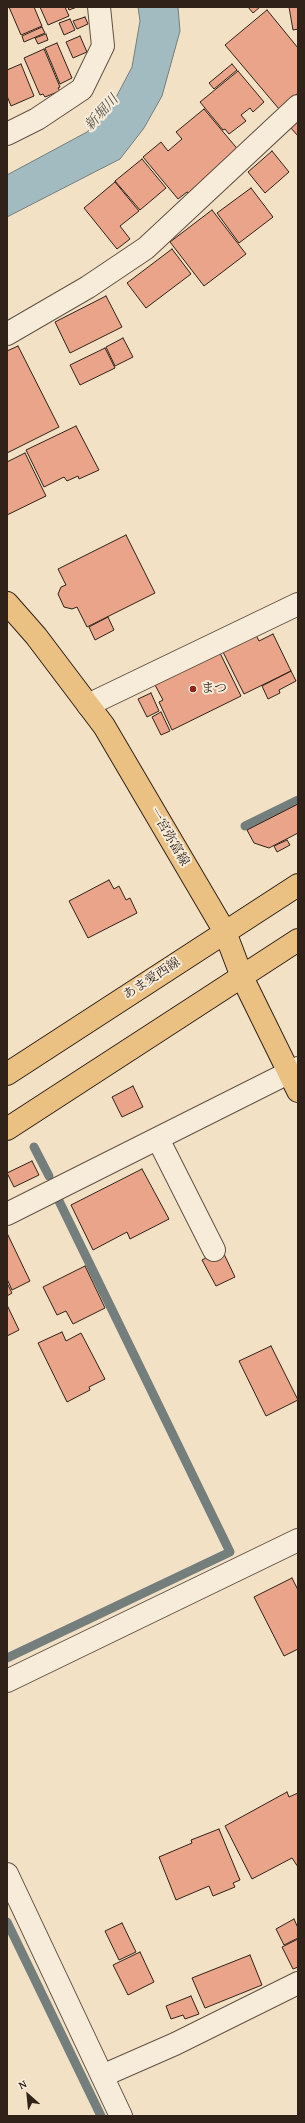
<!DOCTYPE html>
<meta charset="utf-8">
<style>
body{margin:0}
#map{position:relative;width:305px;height:2123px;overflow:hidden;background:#f3e1c6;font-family:"Gentium Book Plus",serif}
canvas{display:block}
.frame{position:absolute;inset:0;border:8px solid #302218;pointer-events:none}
.north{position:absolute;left:8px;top:2075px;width:40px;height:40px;-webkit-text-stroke:3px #f7ecda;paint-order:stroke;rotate:333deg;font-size:11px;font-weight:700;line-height:16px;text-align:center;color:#302218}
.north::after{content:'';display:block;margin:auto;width:14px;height:18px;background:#302218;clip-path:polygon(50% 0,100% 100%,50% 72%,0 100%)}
</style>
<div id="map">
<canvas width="305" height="2123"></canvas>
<div class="frame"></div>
<div class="north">N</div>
</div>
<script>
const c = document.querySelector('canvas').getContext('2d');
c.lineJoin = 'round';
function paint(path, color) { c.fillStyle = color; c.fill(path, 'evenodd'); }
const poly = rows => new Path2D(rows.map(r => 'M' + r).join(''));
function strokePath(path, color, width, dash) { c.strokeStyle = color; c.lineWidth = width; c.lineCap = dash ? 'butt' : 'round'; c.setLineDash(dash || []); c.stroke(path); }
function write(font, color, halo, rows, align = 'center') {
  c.font = font + ' "Gentium Book Plus","Noto Serif JP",serif'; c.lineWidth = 4; c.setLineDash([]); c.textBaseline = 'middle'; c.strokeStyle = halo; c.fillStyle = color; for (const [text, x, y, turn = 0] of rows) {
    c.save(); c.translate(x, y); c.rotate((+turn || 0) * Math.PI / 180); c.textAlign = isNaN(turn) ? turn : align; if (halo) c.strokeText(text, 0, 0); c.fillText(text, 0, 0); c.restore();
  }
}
const water = poly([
 [138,7,178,7,180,31,162,96,144,128,120,159,7,217,7,175,87,132,112,105,132,67,140,21,138,7]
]);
paint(water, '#a1bbc0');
strokePath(water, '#747e7d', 1);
strokePath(poly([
 [245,826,298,800],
 [34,1147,49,1176],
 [7,1658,230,1552,59,1201],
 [7,1922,101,2116]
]), '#747e7d', 9);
const building = poly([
 [9,7,34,7,42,26,21,35,9,7],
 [40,7,65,7,69,16,48,25,40,7],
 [68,7,77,7,69,10,68,7],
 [248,7,260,7,253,13,248,7],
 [289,7,298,7,298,29,293,30,289,7],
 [267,10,298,48,298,93,279,109,225,45,267,10],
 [85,17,88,24,77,29,73,21,85,17],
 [70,19,75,30,64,35,59,23,70,19],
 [42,27,45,33,24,42,22,36,42,27],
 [46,34,48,40,38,44,35,38,46,34],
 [80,36,87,52,73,58,66,42,80,36],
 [57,43,72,78,60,84,45,48,57,43],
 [44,49,60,87,58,88,60,91,45,97,43,94,40,95,24,58,44,49],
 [21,64,34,96,11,106,7,96,7,70,21,64],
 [232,64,237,70,214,89,209,83,232,64],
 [238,71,264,102,253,112,250,108,241,115,246,121,229,134,225,129,223,130,200,102,238,71],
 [204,109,240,152,190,194,187,192,178,199,143,157,161,142,168,151,182,139,176,132,204,109],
 [298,121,298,136,290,127,298,121],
 [272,151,289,172,265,193,248,172,272,151],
 [142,159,166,188,140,210,115,181,142,159],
 [115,182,139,211,120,226,130,239,117,249,84,208,115,182],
 [251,188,273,217,239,243,217,213,251,188],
 [212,210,246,254,204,286,170,242,212,210],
 [172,249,191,274,146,308,127,283,172,249],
 [106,296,122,327,70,353,55,322,106,296],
 [123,338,133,357,115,366,106,347,123,338],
 [18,346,59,427,7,453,7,351,18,346],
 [105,348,115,368,80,385,70,365,105,348],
 [76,426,99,470,79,479,78,476,67,481,64,477,44,487,26,450,76,426],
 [25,453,46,496,7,515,7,462,25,453],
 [126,535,155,593,87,627,77,607,72,609,64,607,58,594,61,587,66,585,58,569,126,535],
 [108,617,114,630,95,640,89,627,108,617],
 [273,634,291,671,244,694,223,652,256,635,259,641,273,634],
 [220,653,241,696,172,730,159,702,163,700,155,685,220,653],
 [291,671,296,681,279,690,280,693,268,699,262,686,291,671],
 [151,693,159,711,147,717,138,699,151,693],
 [161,712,170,731,161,735,152,717,161,712],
 [298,804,298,833,269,848,254,843,247,830,298,804],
 [287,840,290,845,277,852,274,846,287,840],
 [109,880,114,889,119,886,126,900,130,898,137,913,88,938,69,901,109,880],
 [133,1086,143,1107,122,1117,112,1097,133,1086],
 [32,1161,39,1175,14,1187,7,1173,32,1161],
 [142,1169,169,1219,130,1239,127,1232,93,1250,71,1205,142,1169],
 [7,1233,30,1281,12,1290,7,1279,7,1233],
 [222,1250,235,1277,216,1286,202,1260,222,1250],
 [85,1266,105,1308,73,1324,66,1311,57,1315,43,1287,85,1266],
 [7,1283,12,1293,7,1296,7,1283],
 [7,1305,19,1330,7,1336,7,1305],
 [62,1332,66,1341,81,1333,105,1379,89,1387,90,1390,67,1402,38,1343,62,1332],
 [271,1346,298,1400,266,1416,239,1361,271,1346],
 [292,1578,298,1590,298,1649,284,1656,254,1597,292,1578],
 [287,1792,289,1797,298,1793,298,1867,292,1858,252,1879,225,1826,287,1792],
 [219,1829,240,1880,233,1883,235,1887,213,1896,209,1886,176,1900,159,1857,192,1843,191,1840,219,1829],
 [294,1919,298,1928,298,1938,284,1945,276,1929,294,1919],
 [122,1923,136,1952,119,1960,105,1931,122,1923],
 [298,1939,298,1967,293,1969,282,1947,298,1939],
 [140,1952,154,1982,128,1995,113,1965,140,1952],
 [250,1955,262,1985,205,2008,192,1978,250,1955],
 [191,1996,199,2014,185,2019,183,2015,171,2019,166,2006,191,1996]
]);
paint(building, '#e9a48a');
strokePath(building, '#302218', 1);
const minor = poly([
 [7,134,37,119,82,89,103,46,99,7],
 [7,334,88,287,146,248,298,106],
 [88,705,298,604],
 [158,1139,214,1250],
 [7,1214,298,1068],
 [7,1681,298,1540],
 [7,1874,121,2116],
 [102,2076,175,2044,298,1983]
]);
const major = poly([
 [7,603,36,636,104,726,225,932,242,977,298,1091],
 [7,1074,298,885],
 [7,1129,298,940]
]);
strokePath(minor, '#615244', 24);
strokePath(major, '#302218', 24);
strokePath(minor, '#f7ecda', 22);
strokePath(major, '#eac083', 22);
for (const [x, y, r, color] of [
 [193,689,4,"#8f2418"]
]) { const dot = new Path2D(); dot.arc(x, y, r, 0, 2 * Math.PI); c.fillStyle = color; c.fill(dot); strokePath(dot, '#f7ecda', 1.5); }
write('13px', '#302218', '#f7ecda', [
 ["まつ",201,689]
], 'left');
write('13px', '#302218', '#f7ecda', [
 ["一宮弥富線",169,837,60],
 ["あま愛西線",152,979,-33]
]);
write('italic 14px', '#52504a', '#f7ecda', [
 ["新堀川",102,113,-48]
]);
</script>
